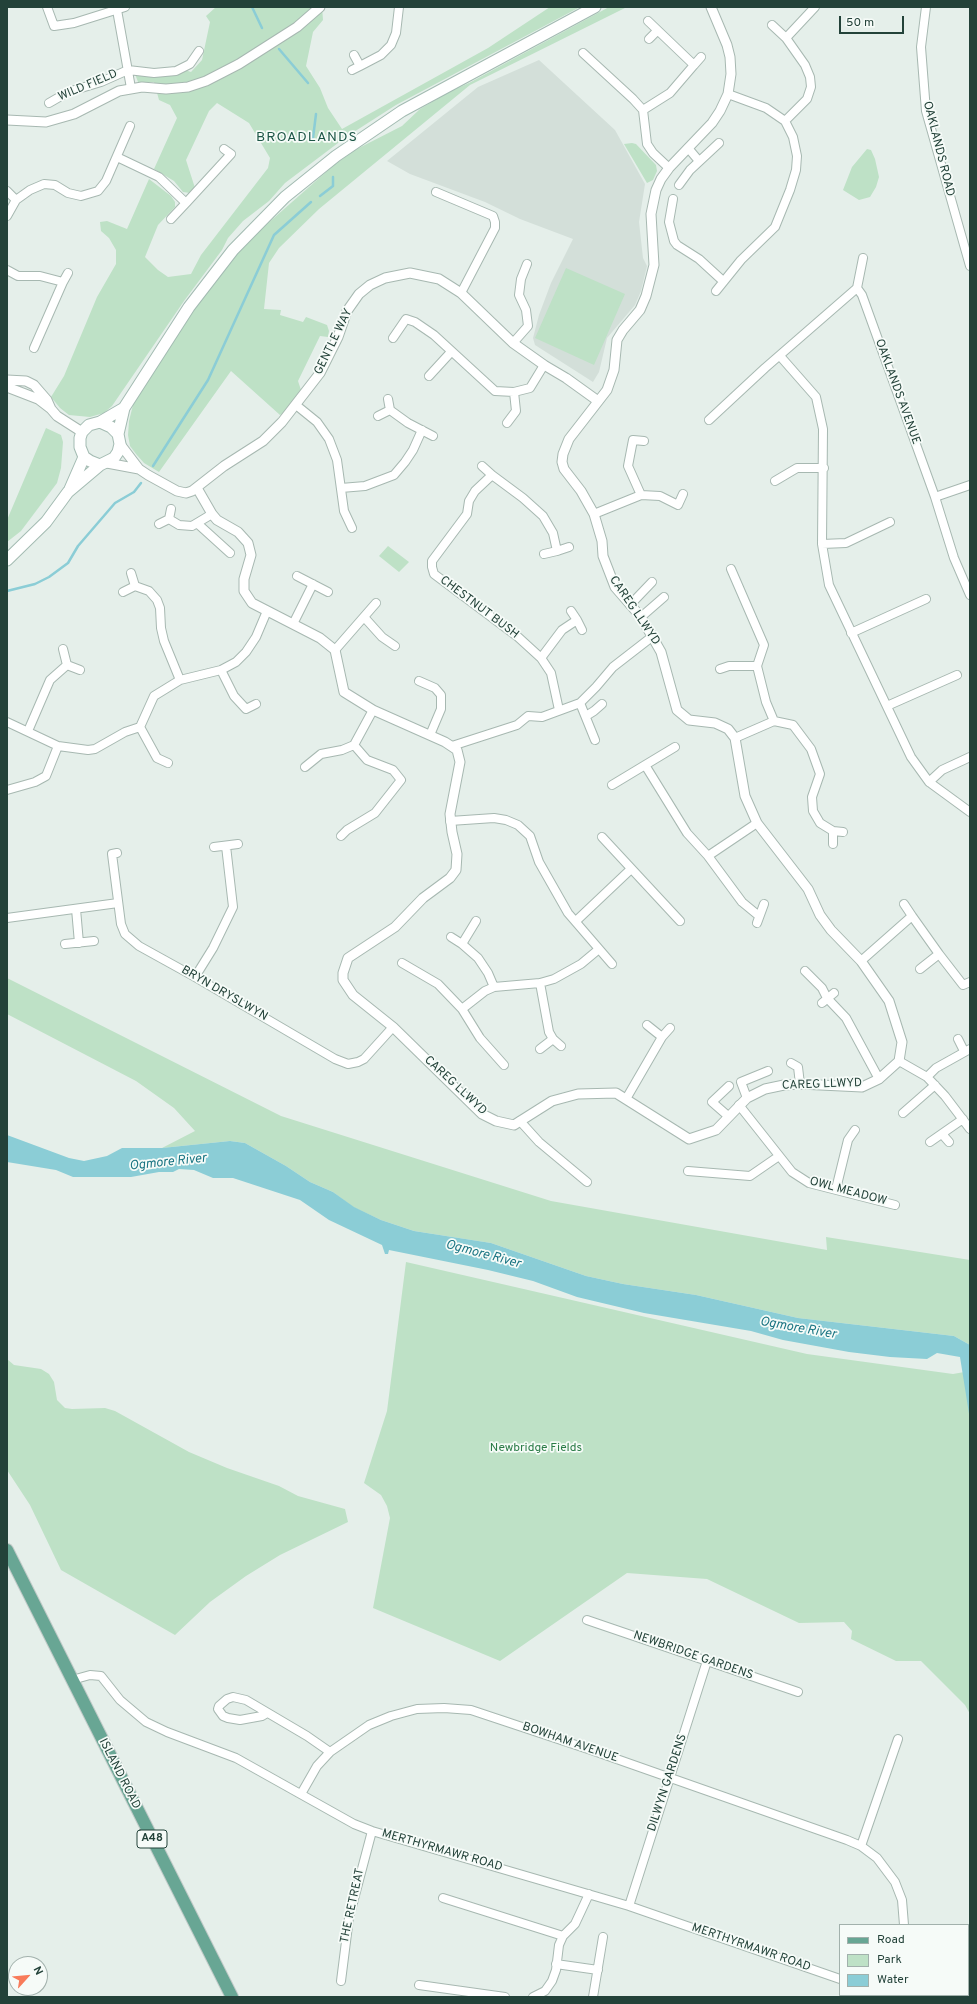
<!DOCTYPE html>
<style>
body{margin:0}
#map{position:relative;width:977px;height:2004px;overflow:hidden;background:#e5efea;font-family:Overpass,sans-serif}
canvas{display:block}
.frame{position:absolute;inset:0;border:8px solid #234239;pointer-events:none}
.legend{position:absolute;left:839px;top:1924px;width:130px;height:72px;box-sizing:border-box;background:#f6fbf8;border:1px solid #a2b1ac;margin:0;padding:5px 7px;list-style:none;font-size:12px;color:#234239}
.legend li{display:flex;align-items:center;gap:8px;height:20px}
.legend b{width:20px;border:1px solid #a2b1ac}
.north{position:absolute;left:8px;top:1956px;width:40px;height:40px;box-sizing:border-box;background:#f6fbf8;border:1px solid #a2b1ac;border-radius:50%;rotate:63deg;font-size:11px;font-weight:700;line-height:16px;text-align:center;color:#234239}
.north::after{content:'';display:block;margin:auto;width:14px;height:18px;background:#f87b5a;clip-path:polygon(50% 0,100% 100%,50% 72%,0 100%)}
.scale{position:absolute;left:839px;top:16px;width:65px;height:18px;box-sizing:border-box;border:2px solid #234239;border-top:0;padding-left:5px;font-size:12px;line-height:14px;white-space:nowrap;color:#234239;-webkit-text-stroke:3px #f6fbf8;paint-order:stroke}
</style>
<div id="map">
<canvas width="977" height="2004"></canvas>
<div class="frame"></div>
<ul class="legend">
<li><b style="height:5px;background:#68a694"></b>Road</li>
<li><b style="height:11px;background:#bee1c6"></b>Park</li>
<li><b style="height:11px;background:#8bcdd6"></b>Water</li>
</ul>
<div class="north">N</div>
<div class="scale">50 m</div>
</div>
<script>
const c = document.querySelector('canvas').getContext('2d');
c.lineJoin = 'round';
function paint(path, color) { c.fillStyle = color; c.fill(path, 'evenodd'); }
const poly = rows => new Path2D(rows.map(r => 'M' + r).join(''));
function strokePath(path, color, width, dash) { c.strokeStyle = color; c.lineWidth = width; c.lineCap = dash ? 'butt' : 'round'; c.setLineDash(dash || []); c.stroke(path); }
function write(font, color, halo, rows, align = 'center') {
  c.font = font + ' Overpass,sans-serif'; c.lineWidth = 3.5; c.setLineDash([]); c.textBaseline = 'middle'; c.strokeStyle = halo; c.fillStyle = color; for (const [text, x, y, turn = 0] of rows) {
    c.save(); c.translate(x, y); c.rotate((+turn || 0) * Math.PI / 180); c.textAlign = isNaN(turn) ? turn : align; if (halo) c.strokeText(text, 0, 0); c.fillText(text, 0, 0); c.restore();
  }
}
paint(poly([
 [539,60,615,130,645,184,639,222,643,258,647,266,641,291,635,305,607,338,599,372,593,382,535,345,533,338,539,315,551,283,573,239,520,219,485,202,410,174,387,161,478,87]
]), '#d3dfd9');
paint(poly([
 [216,7,322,7,323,20,313,32,306,66,320,88,328,108,342,129,488,48,550,7,580,7,396,105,346,137,285,183,269,201,243,221,228,238,222,250,184,301,112,406,104,413,90,417,69,415,60,408,51,397,64,376,97,297,116,264,116,250,109,238,101,231,100,222,107,221,127,229,149,179,171,196,175,202,175,207,158,225,145,257,158,270,168,277,191,274,201,255,268,168,270,158,249,123,217,103,209,111,186,160,195,188,190,193,183,192,174,181,154,169,177,118,170,105,159,100,154,82,138,82,135,74,185,70,191,72,202,60,210,22,206,16],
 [609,7,627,7,470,85,319,209,279,248,269,263,264,309,281,310,280,315,303,322,306,317,327,325,329,331,328,337,320,336,298,381,301,390,283,413,280,415,231,371,159,472,144,463,136,454,130,446,128,435,129,421,134,401,188,318,237,253,258,232,334,165,355,150,402,126,420,109,451,91,469,83],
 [632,143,636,144,656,165,657,171,653,180,647,183,624,144],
 [867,149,871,150,875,159,879,177,876,187,870,197,859,200,843,190,852,167],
 [566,268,625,294,594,365,535,338],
 [46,428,61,435,63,442,61,468,57,483,21,531,7,542,7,520],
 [388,546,409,562,399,572,379,556],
 [7,978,281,1116,551,1201,827,1250,826,1237,970,1260,970,1345,954,1336,798,1318,696,1295,623,1284,586,1276,491,1243,414,1231,381,1220,353,1207,333,1192,310,1182,286,1166,245,1143,230,1141,162,1148,195,1131,174,1108,136,1081,7,1014],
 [406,1262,807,1354,953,1374,970,1371,970,1714,965,1705,921,1661,896,1661,851,1639,852,1631,844,1622,799,1623,707,1579,627,1573,500,1661,373,1608,390,1518,387,1506,381,1495,364,1483,387,1411],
 [7,1359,14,1365,41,1369,49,1374,54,1382,57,1400,65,1408,72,1409,105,1408,115,1411,189,1452,227,1468,279,1486,298,1496,345,1509,348,1522,280,1555,246,1576,210,1602,175,1635,61,1570,30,1505,7,1470]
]), '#bee1c6');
paint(poly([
 [7,1135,69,1158,84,1161,107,1156,122,1148,162,1148,230,1141,245,1143,286,1166,310,1182,333,1192,354,1207,381,1220,414,1231,491,1243,586,1276,623,1284,696,1295,798,1318,954,1336,970,1345,970,1420,960,1357,937,1353,927,1359,890,1357,849,1352,783,1340,751,1331,644,1313,577,1297,533,1281,488,1270,389,1250,388,1254,385,1254,382,1245,329,1220,300,1200,233,1178,213,1178,194,1170,179,1169,173,1172,159,1172,131,1177,73,1177,56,1170,7,1162]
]), '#8bcdd6');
strokePath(poly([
 [252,7,262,28],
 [279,49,308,83],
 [313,138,316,114],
 [320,196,333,186,333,177],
 [153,466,208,380,274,235,311,202],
 [7,591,35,584,49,577,68,563,78,546,115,503,134,492,141,483]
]), '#8bcdd6', 2.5);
const minor = poly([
 [47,7,54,26,74,23,125,7],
 [926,7,921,47,926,111,970,266],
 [117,10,131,88],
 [772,25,786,38],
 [649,39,657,31],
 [583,53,633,99,643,110,647,144,653,153,669,168],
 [354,55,360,66,381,55,391,45,396,33,399,7],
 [694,65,701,57],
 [352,70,360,66],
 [49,103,68,92,101,82,128,70,154,73,176,71,190,64,199,51],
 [643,110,670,93,694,65,648,21],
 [785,121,807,99,811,87,810,77,805,65,786,38,815,7],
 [688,148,699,161],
 [117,157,159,177,186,203,231,154,224,149],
 [679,185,690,170,719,143],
 [7,191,16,200],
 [436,192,493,216,495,222,495,228,461,293],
 [673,199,669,222,674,241,677,245,699,259,723,281],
 [7,216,16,200,30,190,44,184,55,185,68,193,81,196,98,191,106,181,130,126],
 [171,219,186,203],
 [7,270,18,276,40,276,63,282,34,348],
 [63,282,68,273],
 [857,288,863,258],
 [716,291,741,260,775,227,790,190,796,170,797,156,793,137,785,121,766,108,728,94],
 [393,338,406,319,415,322,434,335,495,391,514,392,530,388,544,365],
 [513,343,528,326,526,310,519,295,521,279,527,264],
 [780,356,816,397,823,429,822,544,829,585,911,757,929,782,970,812],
 [429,376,451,352],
 [388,399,390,410,408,423,433,436],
 [296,405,317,422,329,439,337,460,344,511,352,528],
 [378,416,390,410],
 [709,420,765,368,857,288,862,295,935,497,954,558,970,595],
 [507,423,516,411,514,392],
 [482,466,492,475],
 [775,481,797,468,824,468],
 [341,488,365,486,394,475,405,462,413,450,422,430],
 [641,495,660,496,678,505,683,494],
 [935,497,970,485],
 [594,514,641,495,628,466,633,440,644,441],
 [169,519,179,525,192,526,212,514],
 [159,524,169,519,171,509],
 [198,524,230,553],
 [822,544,846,543,890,522],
 [557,551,569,547],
 [544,554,557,551,553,533,543,516,523,498,492,475,475,491,469,501,467,514,432,561,432,567,434,574,518,637,541,658,551,673,559,710],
 [731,569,764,645,757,666,766,702,774,721],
 [131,573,135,586],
 [297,576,328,592],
 [135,586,149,591,157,600,160,608,161,628,164,641,180,680],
 [123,592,135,586],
 [630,605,652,582],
 [364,617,382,637,395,646],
 [641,617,664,597],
 [577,620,582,630],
 [293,624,313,584],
 [851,633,926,599],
 [335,650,376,603],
 [541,658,562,630,577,620,571,611],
 [67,665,80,670],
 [720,669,729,666,757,666],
 [221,670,234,696,246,709,256,704],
 [419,681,435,688,441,695,441,709,430,735],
 [580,703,595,740],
 [887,706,957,675],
 [586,716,594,711,602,704],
 [7,722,58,746,88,750,95,749,125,732,140,727,154,696,180,680,221,670,236,662,246,652,256,637,267,611],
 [140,727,157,758,168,763],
 [28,731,50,680,67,665,63,649],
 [735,738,774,721,793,725,811,749,820,774,812,797,813,811,820,823,833,831,843,832],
 [452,746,517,725,528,716,542,717,580,703,596,687,613,667,653,636],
 [645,765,687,833,708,856,742,902,759,916],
 [305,767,321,754,342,750,354,745,373,710],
 [929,782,942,770,970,757],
 [612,785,675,747],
 [7,790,35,782,46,776,58,746],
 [450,821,494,818,506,820,518,825,530,836,539,862,568,913,612,964],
 [341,836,347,830,375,813,401,780,393,770,367,760,354,745],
 [602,837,680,921],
 [833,844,833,831],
 [214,847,238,844],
 [117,853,112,854,121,924,125,934,139,946,195,977,335,1059,348,1064,358,1062,364,1059,393,1027],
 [708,856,757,823],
 [904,904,912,916],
 [76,909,79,943],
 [7,918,118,903],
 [476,921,462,944,478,958,488,973,494,987],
 [576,921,631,869],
 [757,923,764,904],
 [451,937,462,944],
 [65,944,94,941],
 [939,954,963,985,970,982],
 [861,961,912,916,939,954,920,969],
 [402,963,438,984,462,1009,480,1038,504,1065],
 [805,971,822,988,827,998,846,1018,879,1079],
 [195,977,213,948,233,907,226,846],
 [540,983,549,1032,553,1039,561,1046],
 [822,1003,834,993],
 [462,1009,485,991,494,987,540,983,554,979,581,964,599,949],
 [647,1025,662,1037],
 [958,1039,964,1051],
 [540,1049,553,1039],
 [899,1061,927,1077,945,1096,970,1129],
 [791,1063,798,1067,800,1084],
 [927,1077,936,1068,970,1049],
 [747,1098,741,1082,768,1071],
 [626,1099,662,1037,670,1028],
 [739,1105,792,1172,809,1183,895,1205],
 [903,1113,935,1085],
 [728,1116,712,1102,729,1086],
 [520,1121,539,1142,587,1182],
 [942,1134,949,1142],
 [930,1142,963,1119],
 [688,1171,750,1176,779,1156],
 [836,1189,848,1140,855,1130],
 [587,1620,798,1692],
 [72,1680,90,1675,101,1676,120,1700,146,1722,167,1732,236,1758,354,1824,372,1831,629,1906,840,1979],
 [267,1713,262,1716,240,1720,228,1718,223,1716,218,1709,219,1706,227,1699,233,1697,246,1700,307,1736,330,1752],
 [301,1794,317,1766,330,1752,369,1725,391,1716,417,1709,444,1708,471,1710,591,1750,847,1840,861,1846,877,1858,895,1882,902,1900,904,1925],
 [861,1846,898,1739],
 [443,1898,563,1936],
 [629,1906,707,1661],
 [556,1964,598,1970],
 [341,1981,349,1918,372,1831],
 [419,1985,505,1997],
 [886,1995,894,1997],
 [533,1997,545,1991,552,1981,556,1970,559,1945,563,1936,575,1924,589,1894],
 [593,1997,603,1937]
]);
const tertiary = poly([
 [7,120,46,122,74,114,119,91,142,87,166,89,188,87,206,81,239,64,297,27,320,7],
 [7,380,26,381,34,385,47,400,51,409,38,399,7,387],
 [51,409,57,416,82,432],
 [120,444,139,469,148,475,177,491,186,493,192,491,224,466,263,441,282,422,320,373,338,337,347,311,359,294,370,285,385,278,410,273,439,279,461,293,513,343,544,365,566,378,598,401],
 [107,463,139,469],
 [197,488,212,514,217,520,238,532,248,543,251,555,244,579,244,591,252,603,320,638,335,650,344,692,373,710,445,742,457,750,460,762,450,814,452,832,457,854,456,870,450,878,423,898,395,927,348,958,343,973,343,980,353,995,393,1027,482,1114,496,1121,514,1125,552,1101,578,1094,616,1093,689,1139,716,1130,747,1098,765,1089,784,1085,800,1084,862,1087,879,1079,899,1061,902,1042,889,1001,861,961,831,930,820,915,808,889,757,823,745,796,735,738,728,729,715,723,689,720,677,710,661,652,641,617,615,587,603,556,602,541,594,514,581,491,564,469,562,462,563,454,569,439,607,390,614,370,617,340,623,330,640,310,646,296,654,265,651,214,656,190,661,179,669,168,712,123,720,111,728,94,731,74,730,57,727,45,711,7]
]);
const secondary = poly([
 [100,422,124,408],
 [118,434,111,427,100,422,89,425,82,432,80,438,80,447,84,457,90,461,100,465,114,458,118,452,120,444,118,434,124,408,189,307,233,250,285,197,336,156,402,111,595,7],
 [70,489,84,457],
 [7,560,46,522,68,492,100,465]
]);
const primary = poly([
 [7,1550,232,1997]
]);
strokePath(minor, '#a7b8b1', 10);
strokePath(tertiary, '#a7b8b1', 11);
strokePath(secondary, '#a3bbb2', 13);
strokePath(primary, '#c1cac8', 14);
strokePath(minor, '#fff', 8);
strokePath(tertiary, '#fff', 9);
strokePath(secondary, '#fff', 11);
strokePath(primary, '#68a694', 12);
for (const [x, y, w] of [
 [152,1839,30]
]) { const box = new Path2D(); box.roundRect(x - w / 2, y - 9, w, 18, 3); c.fillStyle = '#f6fbf8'; c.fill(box); strokePath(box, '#234239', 1); }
write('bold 11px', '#234239', null, [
 ["A48",152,1839]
]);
write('12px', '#234239', '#f6fbf8', [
 ["WILD FIELD",88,86,-23],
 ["OAKLANDS ROAD",938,149,76],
 ["GENTLE WAY",334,342,-64],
 ["OAKLANDS AVENUE",897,392,70],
 ["CHESTNUT BUSH",479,608,37],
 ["CAREG LLWYD",634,611,56],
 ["BRYN DRYSLWYN",224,994,30],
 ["CAREG LLWYD",822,1085,-2],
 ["CAREG LLWYD",455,1086,43],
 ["OWL MEADOW",848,1192,15],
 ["NEWBRIDGE GARDENS",693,1656,19],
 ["BOWHAM AVENUE",570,1743,19],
 ["ISLAND ROAD",119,1774,63],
 ["DILWYN GARDENS",668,1783,-72],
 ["MERTHYRMAWR ROAD",442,1851,16],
 ["THE RETREAT",353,1906,-78],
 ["MERTHYRMAWR ROAD",751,1948,19]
]);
write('12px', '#2b7c47', '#f6fbf8', [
 ["Newbridge Fields",536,1449]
]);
write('italic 13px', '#197482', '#f6fbf8', [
 ["Ogmore River",168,1163,-6],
 ["Ogmore River",483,1255,15],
 ["Ogmore River",798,1329,10]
]);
c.letterSpacing = '1px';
write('14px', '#1d5646', '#f6fbf8', [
 ["BROADLANDS",307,138]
]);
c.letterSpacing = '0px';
</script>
